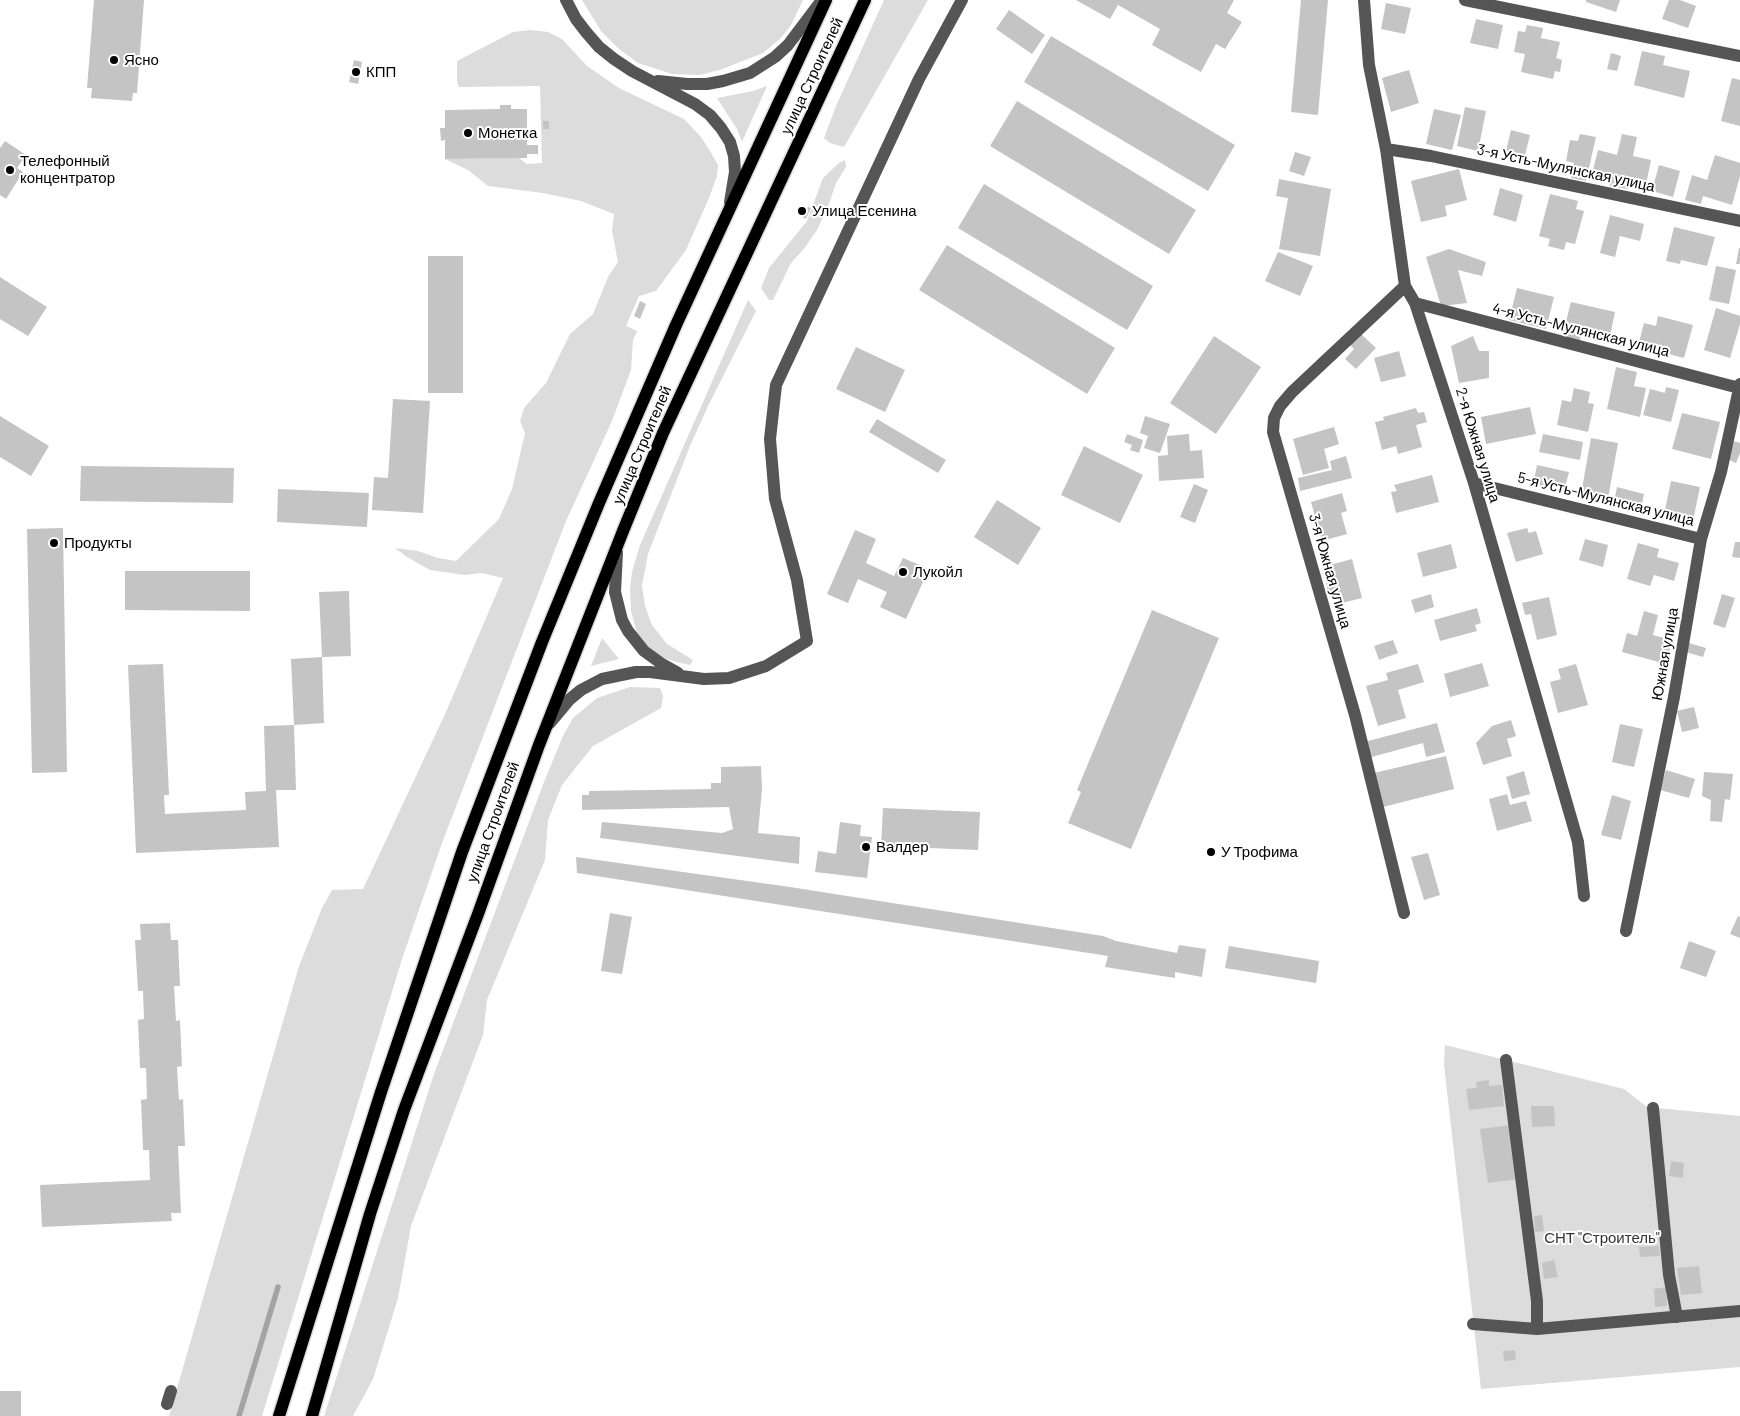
<!DOCTYPE html>
<meta charset="utf-8">
<style>
body{margin:0}
canvas{display:block;background:#fff}
</style>
<canvas width="1740" height="1416"></canvas>
<script>
const c = document.querySelector('canvas').getContext('2d');
c.lineJoin = 'round';
function paint(path, color) { c.fillStyle = color; c.fill(path, 'evenodd'); }
const poly = rows => new Path2D(rows.map(r => 'M' + r).join(''));
function strokePath(path, color, width, dash) { c.strokeStyle = color; c.lineWidth = width; c.lineCap = dash ? 'butt' : 'round'; c.setLineDash(dash || []); c.stroke(path); }
function write(font, color, halo, rows, align = 'center') {
  c.font = font + ' Barlow,sans-serif'; c.lineWidth = 4; c.setLineDash([]); c.textBaseline = 'middle'; c.strokeStyle = halo; c.fillStyle = color; for (const [text, x, y, turn = 0] of rows) {
    c.save(); c.translate(x, y); c.rotate((+turn || 0) * Math.PI / 180); c.textAlign = isNaN(turn) ? turn : align; if (halo) c.strokeText(text, 0, 0); c.fillText(text, 0, 0); c.restore();
  }
}
paint(poly([
 [582,0,803,0,791,25,780,39,763,53,720,70,699,75,672,74,638,63,619,49,601,31],
 [884,0,928,0,844,147,830,143,824,138,836,106],
 [530,30,548,32,562,39,587,66,619,88,684,119,701,137,710,151,718,165,717,176,709,198,686,250,656,291,639,296,626,326,637,331,633,340,631,370,612,421,566,521,442,843,402,959,262,1416,169,1416,299,966,322,908,332,890,363,889,446,712,503,578,482,573,465,575,430,570,407,557,395,548,418,551,438,558,456,561,499,519,512,489,525,433,520,421,524,408,546,383,570,334,593,314,608,277,618,262,612,231,614,214,581,201,543,193,488,186,468,170,445,159,519,158,527,164,542,163,540,86,459,87,457,82,457,61,513,32],
 [767,86,742,142,737,129,717,98,753,91],
 [845,160,846,167,836,183,828,207,817,230,803,250,791,263,773,300,769,300,761,288,769,268,807,221,823,178,839,163],
 [748,300,756,311,709,404,690,446,648,554,642,586,645,606,652,625,667,644,693,660,690,665,676,662,661,657,647,646,637,633,631,611,630,589,632,572,640,545],
 [602,638,619,659,591,666],
 [630,687,660,688,663,696,661,708,593,746,562,785,548,820,545,860,487,1000,483,1035,411,1226,398,1298,373,1379,353,1416,324,1416,434,1074,544,782,563,736,573,718,597,698],
 [1445,1045,1624,1089,1647,1107,1740,1116,1740,1367,1481,1389,1444,1065]
]), '#dcdcdc');
strokePath(poly([
 [239,1416,278,1287]
]), '#a3a3a3', 5.5);
paint(poly([
 [94,0,144,0,137,93,133,93,132,101,91,98,92,88,87,88],
 [1076,0,1234,0,1227,13,1242,22,1225,49,1216,44,1201,72,1152,45,1160,29,1118,5,1110,19],
 [1301,0,1328,0,1318,115,1291,112],
 [1586,0,1620,0,1616,12,1586,2],
 [1669,0,1680,0,1696,6,1688,28,1662,19],
 [1386,3,1411,8,1405,34,1381,29],
 [1009,10,1045,35,1032,54,996,29],
 [1476,19,1503,25,1498,49,1470,43],
 [1527,25,1543,28,1541,38,1560,42,1556,58,1562,60,1560,72,1555,71,1553,79,1521,72,1525,54,1514,52,1518,31,1525,32],
 [1051,36,1235,145,1208,191,1024,82],
 [1642,51,1665,56,1663,65,1690,71,1684,98,1634,85],
 [1611,53,1621,56,1617,71,1607,69],
 [354,60,362,62,358,84,349,82],
 [1409,70,1419,103,1391,112,1382,78],
 [1732,78,1740,80,1740,126,1721,121],
 [1017,101,1196,210,1169,254,990,146],
 [500,105,511,105,511,109,527,109,527,145,538,145,538,154,527,154,527,158,445,159,445,140,441,141,440,128,445,128,445,110,500,109],
 [1465,107,1486,111,1478,151,1457,146],
 [1434,109,1461,115,1452,150,1426,144],
 [543,121,549,121,549,129,543,129],
 [1511,130,1530,135,1524,159,1505,155],
 [1580,134,1596,137,1586,181,1571,178,1574,163,1566,161,1570,140,1578,141],
 [1622,134,1637,137,1633,156,1651,160,1646,185,1630,182,1628,189,1610,186,1612,178,1592,174,1598,150,1617,155],
 [5,141,26,155,17,168,23,172,6,199,0,195,0,148],
 [1295,152,1311,157,1304,176,1289,171],
 [1715,155,1740,163,1740,176,1732,205,1703,196,1701,204,1685,200,1692,175,1707,180],
 [1659,165,1680,171,1673,197,1652,191],
 [1459,169,1467,200,1445,206,1447,216,1421,222,1411,181],
 [1279,179,1331,189,1320,256,1279,249,1288,198,1276,196],
 [984,184,1153,286,1127,330,958,228],
 [1500,188,1523,195,1516,222,1493,215],
 [1550,194,1578,201,1576,209,1584,211,1575,244,1566,242,1564,250,1548,246,1550,239,1539,236],
 [808,207,811,208,806,219,802,217],
 [1610,215,1644,224,1640,241,1620,236,1615,257,1600,253],
 [1674,227,1715,237,1707,266,1681,260,1680,264,1666,261],
 [947,245,1115,348,1087,394,919,290],
 [1739,248,1740,248,1740,264,1736,264],
 [1449,249,1486,262,1482,276,1458,270,1467,303,1441,306,1426,257],
 [1278,252,1313,266,1300,296,1265,281],
 [428,256,463,256,463,393,428,393],
 [1716,266,1736,270,1729,304,1709,300],
 [0,277,47,307,28,336,0,319],
 [1517,288,1554,297,1546,329,1509,320],
 [640,301,646,304,640,319,634,316],
 [1571,302,1615,312,1610,336,1582,329,1580,341,1562,337],
 [1716,308,1740,316,1740,324,1730,358,1704,350],
 [1658,316,1693,325,1684,358,1638,346,1644,323,1656,326],
 [1361,334,1376,348,1356,369,1345,359,1354,349,1350,345],
 [1214,336,1261,367,1216,434,1170,403],
 [1473,336,1479,351,1489,351,1489,378,1459,383,1451,346],
 [856,347,905,370,885,412,836,389],
 [1399,351,1406,376,1381,382,1374,358],
 [1616,367,1637,372,1634,386,1646,388,1640,417,1607,409],
 [1666,387,1679,390,1671,422,1643,415,1650,389,1665,393],
 [1574,388,1590,392,1588,403,1594,404,1588,432,1557,425,1562,400,1571,402],
 [393,399,430,401,423,513,372,510,374,477,388,478],
 [1530,407,1536,434,1486,444,1481,417],
 [1416,408,1418,413,1424,412,1427,422,1416,425,1422,447,1398,454,1396,446,1382,450,1375,422,1384,420,1383,417],
 [1682,413,1720,422,1711,459,1672,449],
 [0,416,49,446,31,476,0,457],
 [1145,416,1170,424,1160,453,1144,448,1148,436,1140,433],
 [877,419,946,460,938,473,869,432],
 [1334,427,1339,444,1324,449,1329,468,1303,475,1293,439],
 [1127,434,1143,440,1139,453,1130,450,1132,445,1124,442],
 [1189,434,1190,451,1202,450,1204,478,1159,481,1158,456,1168,455,1167,436],
 [1543,434,1583,442,1580,460,1539,452],
 [1591,438,1618,443,1607,504,1580,500],
 [1734,441,1740,443,1740,453,1736,463,1727,459],
 [1084,446,1143,475,1120,523,1061,495],
 [1346,456,1352,478,1300,491,1298,478,1332,470,1330,461],
 [1537,465,1569,472,1564,491,1533,484],
 [81,466,234,468,233,503,80,501],
 [1432,475,1439,502,1396,513,1391,492,1397,491,1394,485],
 [1671,481,1700,487,1692,525,1663,519],
 [1194,484,1208,490,1195,523,1180,517],
 [1617,487,1644,494,1641,509,1614,502],
 [278,489,369,493,367,527,277,522],
 [1342,493,1347,511,1341,513,1347,534,1322,541,1311,502],
 [997,500,1041,528,1018,565,974,537],
 [63,528,67,772,32,773,27,529],
 [1527,528,1529,533,1536,531,1543,554,1516,562,1507,533],
 [855,530,876,539,866,563,894,576,903,558,929,569,906,619,880,607,887,592,858,579,848,603,827,594],
 [1585,539,1608,545,1603,567,1579,560],
 [1735,542,1740,542,1740,558,1732,557],
 [1638,543,1659,549,1657,557,1679,563,1674,581,1654,575,1650,586,1627,579],
 [1451,544,1457,568,1423,577,1417,553],
 [1352,559,1362,598,1342,603,1338,589,1328,592,1326,583,1334,581,1330,565],
 [125,571,250,571,250,611,125,610],
 [349,591,351,656,322,657,324,723,294,725,296,790,276,790,279,847,136,853,128,665,163,664,169,795,164,795,165,814,246,810,245,792,266,791,264,726,294,725,291,659,322,657,319,592],
 [1431,594,1434,607,1415,613,1411,600],
 [1722,594,1735,598,1725,628,1713,624],
 [1549,597,1557,635,1537,640,1531,614,1525,615,1522,603],
 [1477,608,1481,623,1475,625,1477,631,1440,641,1434,620],
 [1152,610,1219,638,1131,849,1068,823,1081,792,1077,790],
 [1644,611,1658,615,1653,635,1672,640,1666,664,1622,652,1627,633,1637,636],
 [1393,640,1398,653,1379,660,1374,646],
 [1689,643,1706,648,1703,657,1686,652],
 [1482,663,1489,686,1450,697,1444,674],
 [1418,664,1424,682,1398,690,1406,718,1378,726,1366,686,1388,680,1386,673],
 [1576,664,1588,705,1558,713,1550,682,1561,679,1558,669],
 [1694,707,1699,728,1682,732,1677,711],
 [1511,720,1516,736,1507,739,1512,756,1483,765,1476,743,1492,726],
 [1437,723,1445,752,1426,757,1423,743,1368,758,1364,742],
 [1620,724,1643,729,1634,767,1612,762],
 [1446,756,1454,789,1383,807,1374,773],
 [761,766,762,789,758,833,800,837,799,864,600,838,602,822,722,833,733,829,729,807,582,810,582,795,589,795,589,791,711,789,711,783,721,783,721,767],
 [1666,770,1695,779,1689,798,1660,790],
 [1524,771,1530,794,1512,799,1506,777],
 [1704,772,1733,774,1730,800,1725,799,1722,822,1710,821,1711,800,1702,796],
 [1507,794,1510,805,1526,801,1532,821,1497,831,1489,799],
 [1612,795,1631,801,1621,840,1601,835],
 [883,808,980,812,978,850,881,846],
 [840,822,861,825,860,836,872,837,867,878,815,872,818,851,836,854],
 [1428,853,1440,895,1424,900,1411,857],
 [576,857,790,887,1103,936,1116,941,1177,953,1179,945,1206,949,1202,977,1175,972,1175,978,1105,967,1108,956,577,873],
 [610,913,632,917,622,974,601,971],
 [1738,916,1740,917,1740,938,1730,934],
 [170,923,171,940,178,940,180,986,174,986,176,1021,180,1020,182,1066,177,1067,179,1100,183,1099,185,1146,178,1146,181,1213,171,1213,172,1221,42,1227,40,1185,150,1180,149,1150,143,1150,141,1100,147,1099,146,1068,140,1068,138,1020,144,1019,143,991,138,991,135,940,141,940,140,924],
 [1689,941,1716,951,1706,977,1680,968],
 [1229,946,1319,961,1316,983,1225,968],
 [1489,1080,1489,1086,1502,1085,1504,1106,1469,1110,1466,1089,1477,1088,1476,1082],
 [1531,1106,1554,1106,1555,1126,1532,1127],
 [1511,1125,1519,1179,1488,1183,1480,1129],
 [1671,1161,1684,1163,1683,1178,1669,1176],
 [1542,1215,1544,1231,1535,1232,1534,1216],
 [1659,1246,1660,1256,1640,1257,1639,1247],
 [1554,1260,1558,1277,1544,1279,1542,1263],
 [1699,1266,1702,1293,1681,1295,1677,1268],
 [1666,1287,1667,1306,1655,1307,1654,1289],
 [1515,1350,1516,1360,1504,1361,1503,1351],
 [0,1391,21,1391,21,1416,0,1416]
]), '#c4c4c4');
const major = poly([
 [279,1416,381,1092,462,852,542,642,599,503,676,325,826,0],
 [312,1416,370,1214,404,1110,478,914,539,745,623,531,663,433,865,0]
]);
strokePath(major, '#dbdbdb', 15);
strokePath(poly([
 [566,0,576,19,586,32,599,47,614,59,632,71,695,104,710,115,721,128,730,142,734,156,735,172,730,202],
 [1364,0,1369,65,1386,149,1405,286,1415,303,1474,483,1578,842,1584,896],
 [1465,0,1740,56],
 [658,81,687,84,707,84,723,81,750,73,775,57,788,45,822,0],
 [1386,149,1431,156,1740,221],
 [1415,303,1739,388],
 [1474,483,1701,539],
 [617,553,615,592,622,620,628,631,644,651,662,664,678,673],
 [550,723,570,699,581,690,602,679,636,672,650,672,704,679,729,678,766,666,807,641,797,580,775,499,770,439,776,385,919,79,962,0],
 [1404,913,1355,715,1273,432,1274,418,1280,406,1292,392,1405,286],
 [1626,931,1674,697,1701,539,1721,472,1740,384],
 [1506,1060,1537,1301,1537,1329],
 [1653,1108,1669,1275,1677,1317],
 [1473,1324,1537,1329,1740,1311],
 [167,1404,171,1391]
]), '#555', 12);
strokePath(major, '#000', 12);
for (const [x, y, r, color] of [
 [114,60,5,"#000"],
 [356,72,5,"#000"],
 [468,133,5,"#000"],
 [10,170,5,"#000"],
 [802,211,5,"#000"],
 [54,543,5,"#000"],
 [903,572,5,"#000"],
 [866,847,5,"#000"],
 [1211,852,5,"#000"]
]) { const dot = new Path2D(); dot.arc(x, y, r, 0, 2 * Math.PI); c.fillStyle = color; c.fill(dot); strokePath(dot, '#fff', 2); }
write('15px', '#000', '#fff', [
 ["Ясно",124,60],
 ["КПП",366,72],
 ["Монетка",478,133],
 ["Телефонный",20,161],
 ["концентратор",20,178],
 ["Улица Есенина",812,211],
 ["Продукты",64,543],
 ["Лукойл",913,572],
 ["Валдер",876,847],
 ["У Трофима",1221,852]
], 'left');
write('15px', '#000', '#fff', [
 ["улица Строителей",812,76,-65],
 ["3-я Усть-Мулянская улица",1566,168,12],
 ["4-я Усть-Мулянская улица",1581,330,14],
 ["улица Строителей",642,445,-67],
 ["2-я Южная улица",1478,445,73],
 ["5-я Усть-Мулянская улица",1606,499,14],
 ["3-я Южная улица",1330,571,74],
 ["Южная улица",1665,654,-80],
 ["улица Строителей",493,822,-70]
]);
write('15px', '#333', '#fff', [
 ["СНТ \"Строитель\"",1602,1238]
]);
</script>
